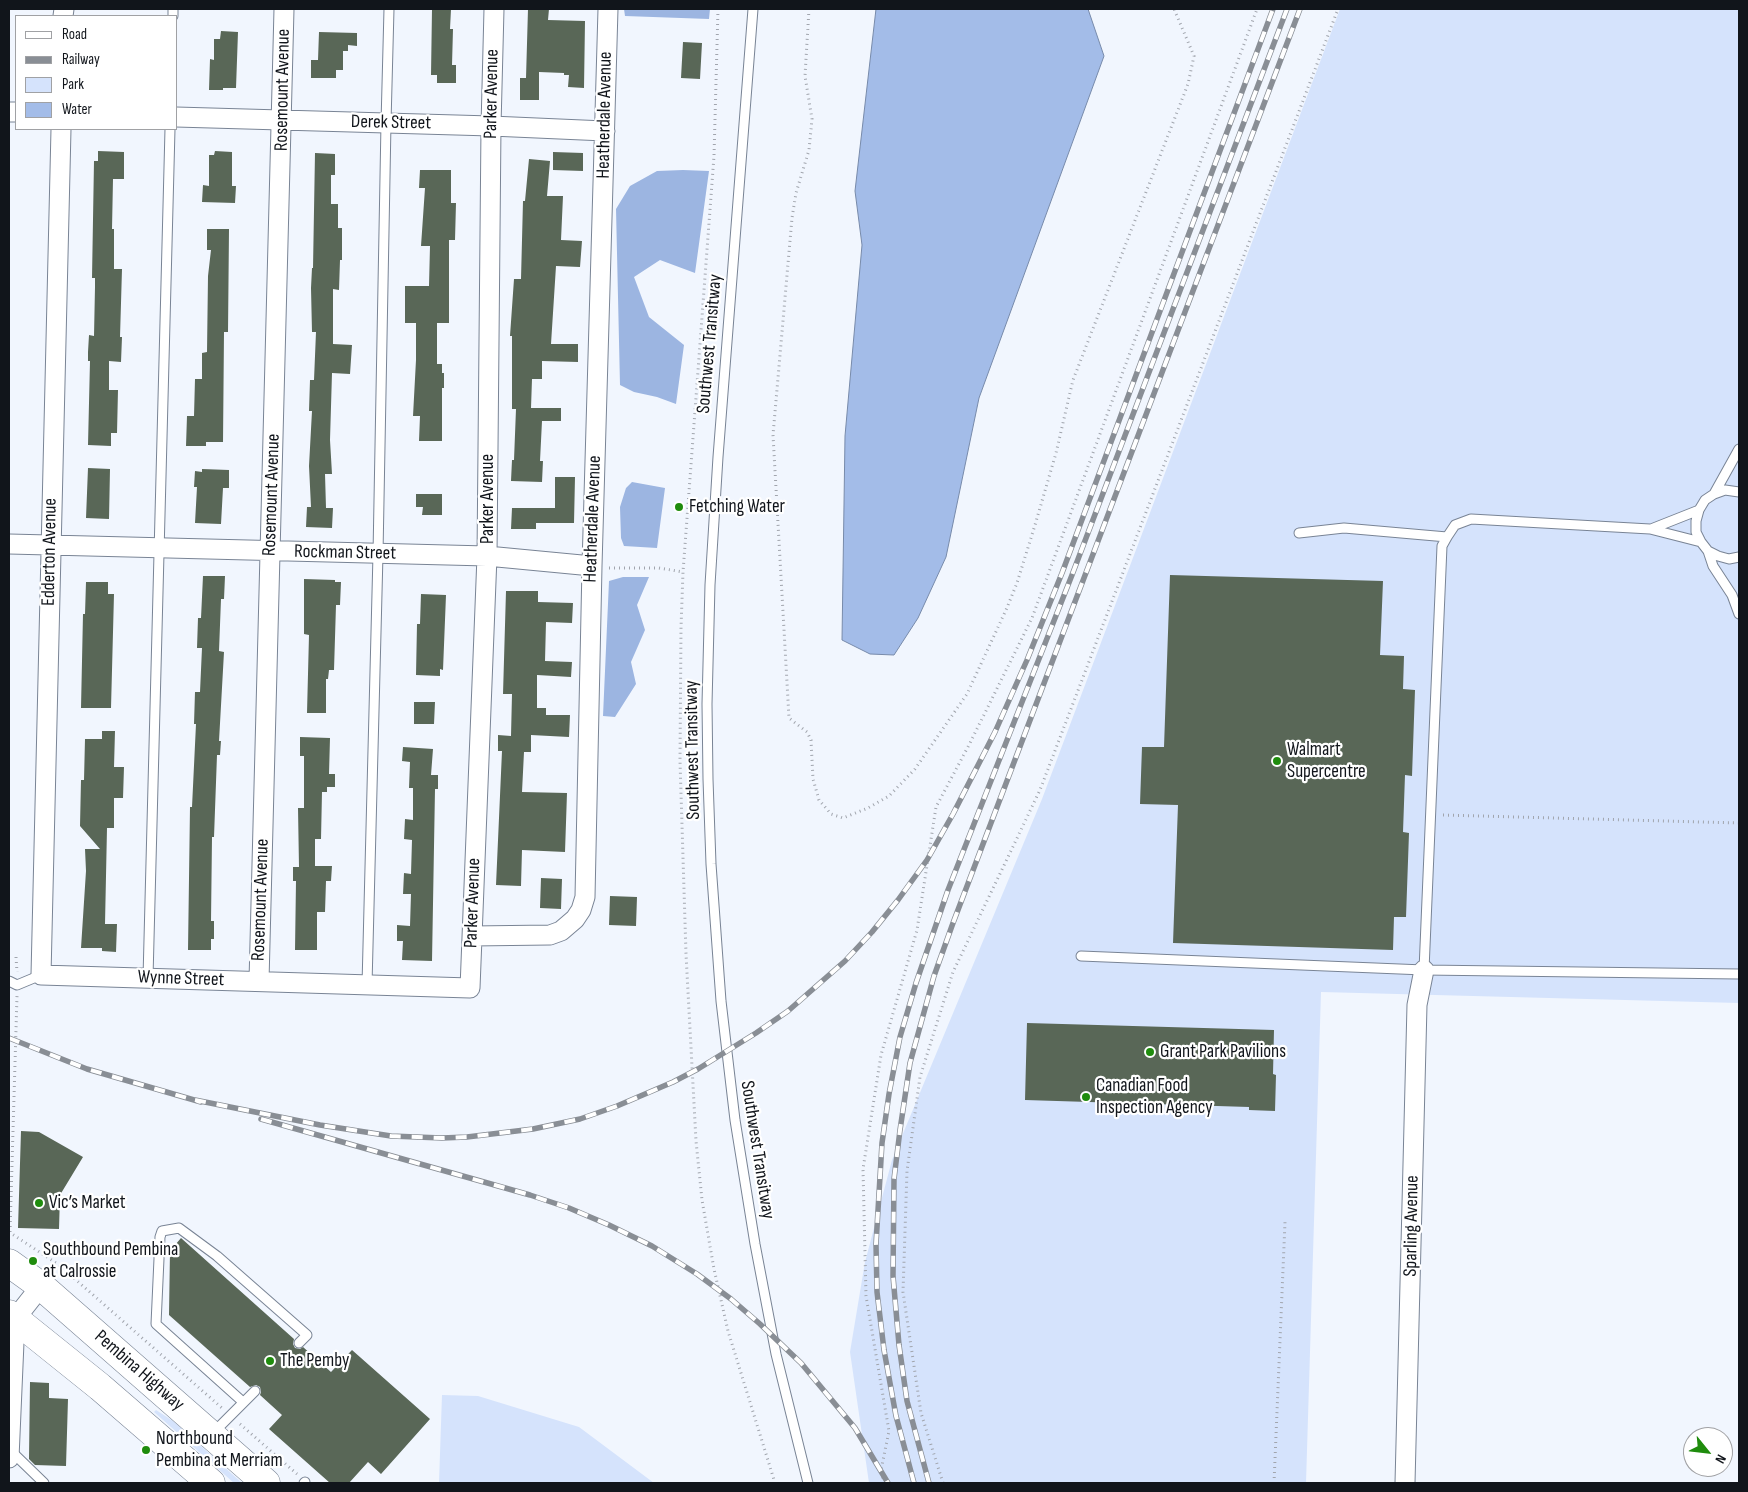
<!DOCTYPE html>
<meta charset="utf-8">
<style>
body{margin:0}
#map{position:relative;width:1748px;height:1492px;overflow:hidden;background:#f1f6fe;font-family:"Sofia Sans Condensed",sans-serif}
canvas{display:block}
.frame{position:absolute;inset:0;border:10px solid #11151b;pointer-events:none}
.legend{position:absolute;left:15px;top:15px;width:162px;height:115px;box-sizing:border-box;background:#fff;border:1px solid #a0a1a4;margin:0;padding:6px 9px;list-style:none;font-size:15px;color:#11151b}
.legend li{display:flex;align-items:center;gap:10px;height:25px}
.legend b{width:25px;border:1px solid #a0a1a4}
.north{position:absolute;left:1683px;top:1427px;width:50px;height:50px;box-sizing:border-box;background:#fff;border:1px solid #a0a1a4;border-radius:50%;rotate:119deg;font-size:14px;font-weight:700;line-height:20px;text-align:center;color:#11151b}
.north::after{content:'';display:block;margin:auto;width:18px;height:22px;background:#1f8c0d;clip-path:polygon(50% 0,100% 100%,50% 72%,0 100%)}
</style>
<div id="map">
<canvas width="1748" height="1492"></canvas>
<div class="frame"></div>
<ul class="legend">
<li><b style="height:6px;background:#fff"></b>Road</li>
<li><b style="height:6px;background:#898e95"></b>Railway</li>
<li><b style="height:14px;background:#d5e3fc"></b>Park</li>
<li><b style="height:14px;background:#a3bce8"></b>Water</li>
</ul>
<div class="north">N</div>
</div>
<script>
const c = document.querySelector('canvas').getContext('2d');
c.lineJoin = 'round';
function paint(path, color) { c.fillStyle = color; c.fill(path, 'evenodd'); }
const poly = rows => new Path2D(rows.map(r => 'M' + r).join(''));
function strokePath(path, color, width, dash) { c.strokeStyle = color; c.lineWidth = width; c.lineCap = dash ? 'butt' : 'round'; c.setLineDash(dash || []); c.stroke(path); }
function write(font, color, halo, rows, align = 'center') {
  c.font = font + ' "Sofia Sans Condensed",sans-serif'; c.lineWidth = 4.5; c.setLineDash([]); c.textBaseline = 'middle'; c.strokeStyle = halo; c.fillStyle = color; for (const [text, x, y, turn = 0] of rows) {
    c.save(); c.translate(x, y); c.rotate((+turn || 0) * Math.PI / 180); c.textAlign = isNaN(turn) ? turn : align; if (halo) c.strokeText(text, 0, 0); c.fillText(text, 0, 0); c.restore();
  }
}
paint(poly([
 [1340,9,1739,9,1739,1003,1321,992,1306,1483,869,1483,850,1352,865,1262,892,1160,1042,799],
 [442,1395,478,1396,579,1427,654,1483,439,1483],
 [156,1410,173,1421,242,1483,234,1483,154,1412]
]), '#d5e3fc');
paint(poly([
 [624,9,710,9,709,19,625,16],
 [683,170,709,171,695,273,660,260,634,277,649,317,684,345,676,404,657,397,634,392,620,385,616,209,630,186,657,171],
 [632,482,665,488,657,548,624,546,621,538,620,507,626,488],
 [623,577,649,577,637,605,645,630,631,662,636,684,615,717,603,716,609,581]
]), '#9cb5e1');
const water = poly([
 [876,9,1088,9,1104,56,979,398,946,557,918,618,894,655,870,654,842,640,845,436,862,245,855,191,876,9]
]);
paint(water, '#a3bce8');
strokePath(water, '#778aaa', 1);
paint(poly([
 [432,9,451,9,450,29,453,29,452,65,456,65,456,83,437,83,437,75,431,75],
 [528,9,549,9,548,20,585,21,584,88,568,87,569,75,564,75,564,73,539,72,539,100,520,100,520,78,526,78],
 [221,31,238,32,236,88,223,88,223,90,209,90,210,59,214,60,214,39,220,39],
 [319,32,357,33,357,46,348,45,348,51,343,51,343,70,336,70,336,78,311,78,311,60,318,60],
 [683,42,702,43,700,79,681,78],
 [98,151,124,152,124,179,113,179,112,229,114,229,114,269,122,269,120,337,122,337,121,362,109,361,109,390,118,390,117,433,111,433,111,446,88,445,90,361,88,361,88,352,89,335,94,336,95,287,95,278,92,278,94,161,98,161],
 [215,151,232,152,232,186,236,186,235,203,202,202,203,185,209,186,209,155,214,155],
 [553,152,583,153,583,171,553,170],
 [315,153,335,154,335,175,331,175,331,204,338,204,338,228,342,228,342,260,340,260,339,290,333,289,333,344,352,345,350,374,332,373,330,440,332,474,325,474,326,508,333,508,332,528,306,527,307,507,311,507,309,466,312,411,309,411,310,380,314,380,316,332,312,332,311,288,312,268,313,268],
 [529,159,550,161,547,196,563,196,561,240,582,241,580,267,556,266,551,344,578,344,578,362,542,361,542,379,532,379,531,408,561,408,561,421,542,421,540,461,543,461,542,482,511,481,512,460,514,460,516,409,512,409,512,336,510,336,514,279,521,279,523,201,525,201],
 [420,170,451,170,451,203,456,203,455,240,449,240,449,323,437,323,437,364,442,364,442,373,444,373,444,388,442,388,442,441,419,441,420,416,413,416,416,360,416,323,405,323,405,286,429,286,430,246,421,246,425,188,419,188],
 [207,229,229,229,228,332,224,332,223,442,206,442,206,446,186,446,187,416,194,416,195,379,202,379,202,353,207,352,208,276,211,250,207,250],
 [88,468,110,469,109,519,86,518],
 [202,469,229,470,229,488,223,488,221,524,195,523,197,487,194,487,195,471,202,472],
 [555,477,575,477,574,523,536,523,536,529,511,529,512,508,555,508],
 [416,494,442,494,442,515,422,515,423,507,416,507],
 [1170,575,1383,581,1380,655,1404,656,1403,689,1415,690,1412,776,1405,775,1403,832,1409,833,1406,917,1394,917,1393,950,1173,943,1178,805,1140,804,1142,747,1164,747],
 [203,576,225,576,224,599,221,599,219,651,224,652,219,741,221,741,220,755,217,755,214,837,212,837,211,921,214,921,214,939,211,939,211,950,188,950,190,807,192,807,196,724,194,724,195,692,200,692,202,648,197,648,198,618,201,618],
 [304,579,335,580,335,582,341,582,340,605,336,605,334,670,329,670,328,679,326,679,326,713,307,713,309,635,304,634],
 [86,582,108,582,108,594,114,594,111,708,81,708,83,614,85,614],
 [506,591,538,591,538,602,573,603,572,623,546,622,545,661,572,662,571,677,537,675,537,708,546,708,546,715,570,715,569,737,531,735,531,752,524,752,522,792,567,793,565,852,522,850,521,886,496,885,502,751,498,751,498,735,511,736,512,694,503,694],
 [421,594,446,595,443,670,440,669,440,676,416,675,417,624,420,624],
 [414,702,435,702,434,724,414,724],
 [102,731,115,731,114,767,124,767,123,798,114,798,114,828,107,828,105,924,117,924,116,952,102,951,102,948,81,948,86,871,85,849,100,849,80,826,81,780,84,780,85,739,102,739],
 [300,737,330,738,329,774,335,774,335,787,327,787,327,792,322,792,321,839,315,839,315,866,332,866,331,881,326,881,325,912,317,912,317,950,295,950,296,881,293,881,293,867,299,867,298,808,304,808,304,756,300,756],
 [403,747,433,749,431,775,438,775,438,789,435,789,432,961,402,960,403,941,397,941,397,925,410,926,411,894,403,894,404,873,411,874,412,840,404,839,405,819,413,820,413,788,409,788,410,762,402,761],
 [541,878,562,879,561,909,540,908],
 [610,896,637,897,636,926,609,925],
 [1027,1023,1274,1030,1273,1074,1276,1075,1275,1111,1249,1110,1249,1107,1025,1100],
 [21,1131,39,1132,83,1157,60,1195,59,1229,18,1228],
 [181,1238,294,1339,293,1344,295,1348,300,1349,303,1347,331,1372,352,1350,430,1419,381,1474,368,1462,349,1483,330,1483,269,1429,282,1415,260,1395,261,1392,260,1387,256,1385,250,1387,169,1315,170,1251],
 [30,1382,49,1383,49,1398,68,1399,66,1466,35,1465,29,1459]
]), '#596757');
const service = poly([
 [753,9,718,457,710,585,707,704,708,779,711,864,721,1001,735,1120,755,1244,776,1354,808,1483],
 [173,16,173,9],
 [1739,492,1725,490,1714,494,1705,500,1699,510,1696,521,1696,532,1701,542,1708,551,1718,556,1729,559,1739,557],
 [1714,494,1739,449],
 [1651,529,1699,510],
 [1299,533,1344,528,1447,537],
 [1708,551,1713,566,1732,595,1739,614],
 [1081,956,1424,970,1739,974],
 [1424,970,1442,546,1447,537,1455,525,1471,519,1650,529,1701,542],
 [148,978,170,129],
 [9,981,17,985,41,975],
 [367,985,378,554,386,123,389,9],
 [243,1402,156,1324,160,1237,162,1231,179,1228,217,1256,307,1335,299,1343],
 [213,1433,255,1391],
 [11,1451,44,1483],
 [304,1483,305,1482]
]);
const minor = poly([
 [63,16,64,9],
 [9,112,16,112],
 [176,117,491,126,605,131],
 [61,129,41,975,470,988,487,556,491,126,494,9],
 [9,544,487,556,592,566],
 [472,936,550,935,561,931,575,919,581,910,585,897,592,566,608,9],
 [259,981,284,9],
 [9,1458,15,1319,41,1286],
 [1405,1483,1417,1005,1424,970]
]);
const primary = poly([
 [9,1263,41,1286,266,1483],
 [9,1314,100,1387,211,1483]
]);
strokePath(service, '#798495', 11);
strokePath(minor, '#798495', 21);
strokePath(primary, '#798495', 29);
strokePath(poly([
 [718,9,714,156,683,572,681,628,680,761,686,954,696,1141,702,1200,714,1269,728,1331,775,1483],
 [809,9,805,76,812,119,809,150,796,193,792,218,773,435,789,718,807,732,811,740,813,779,819,800,831,814,843,818,868,808,889,796,915,769,967,694,1006,610,1017,583,1035,525,1056,453,1073,380,1188,84,1194,56,1174,9],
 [609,568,659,568,683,572],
 [1443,815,1739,823],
 [16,957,17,972],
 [9,1232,59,1265,222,1408],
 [10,1232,17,996],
 [240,1424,297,1474],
 [884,1483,881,1470,889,1431,866,1296,863,1169,881,1055,917,930,936,807,970,743,1032,618,1257,9],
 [943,1483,921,1413,903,1292,907,1171,920,1077,953,972,1040,790,1338,9],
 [1274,1483,1285,1222]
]), '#a1a5ad', 3, [1, 4]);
strokePath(service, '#fff', 9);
strokePath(minor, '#fff', 19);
strokePath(primary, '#fff', 28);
const rail = poly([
 [9,1038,87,1069,201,1102],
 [195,1100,320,1125,391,1136,442,1138,467,1137,533,1129,580,1119,617,1106,673,1082,698,1069,756,1033,788,1011,845,961,872,932,898,900,927,860,953,814,995,732,1027,660,1062,573,1273,9],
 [261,1119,530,1195,569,1208,609,1225,652,1246,697,1274,731,1299,760,1324,801,1363,855,1428,888,1483],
 [914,1483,896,1416,884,1350,877,1292,876,1244,882,1143,889,1094,900,1037,916,983,948,890,1072,575,1287,9],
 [929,1483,907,1401,899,1345,893,1276,894,1179,900,1130,910,1063,934,976,953,923,1300,9]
]);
strokePath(rail, '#898e95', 5.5);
strokePath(rail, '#fff', 4, [11]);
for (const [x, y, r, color] of [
 [679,507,5,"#1f8c0d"],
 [1277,761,5,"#1f8c0d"],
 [1150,1052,5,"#1f8c0d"],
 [1086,1097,5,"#1f8c0d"],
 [39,1203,5,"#1f8c0d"],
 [33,1261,5,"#1f8c0d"],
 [270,1361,5,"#1f8c0d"],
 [146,1450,5,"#1f8c0d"]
]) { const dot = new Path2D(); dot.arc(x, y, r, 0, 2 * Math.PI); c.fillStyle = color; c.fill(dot); strokePath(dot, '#fff', 2); }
write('19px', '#11151b', '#fff', [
 ["Rosemount Avenue",283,90,-89],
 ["Parker Avenue",492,94,-89],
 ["Heatherdale Avenue",605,115,-89],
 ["Derek Street",391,123,1],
 ["Southwest Transitway",710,344,-85],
 ["Rosemount Avenue",272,495,-88],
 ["Parker Avenue",488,499,-90],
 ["Heatherdale Avenue",593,519,-88],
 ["Edderton Avenue",50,552,-89],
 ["Rockman Street",345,553,1],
 ["Southwest Transitway",693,750,-91],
 ["Rosemount Avenue",261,900,-88],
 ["Parker Avenue",473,903,-88],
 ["Wynne Street",181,979,2],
 ["Southwest Transitway",757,1150,81],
 ["Sparling Avenue",1412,1226,-89],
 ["Pembina Highway",139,1371,41]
]);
write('19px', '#11151b', '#fff', [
 ["Fetching Water",689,507],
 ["Walmart",1287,750],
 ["Supercentre",1287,772],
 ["Grant Park Pavilions",1160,1052],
 ["Canadian Food",1096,1086],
 ["Inspection Agency",1096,1108],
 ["Vic’s Market",49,1203],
 ["Southbound Pembina",43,1250],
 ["at Calrossie",43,1272],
 ["The Pemby",280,1361],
 ["Northbound",156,1439],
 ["Pembina at Merriam",156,1461]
], 'left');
</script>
